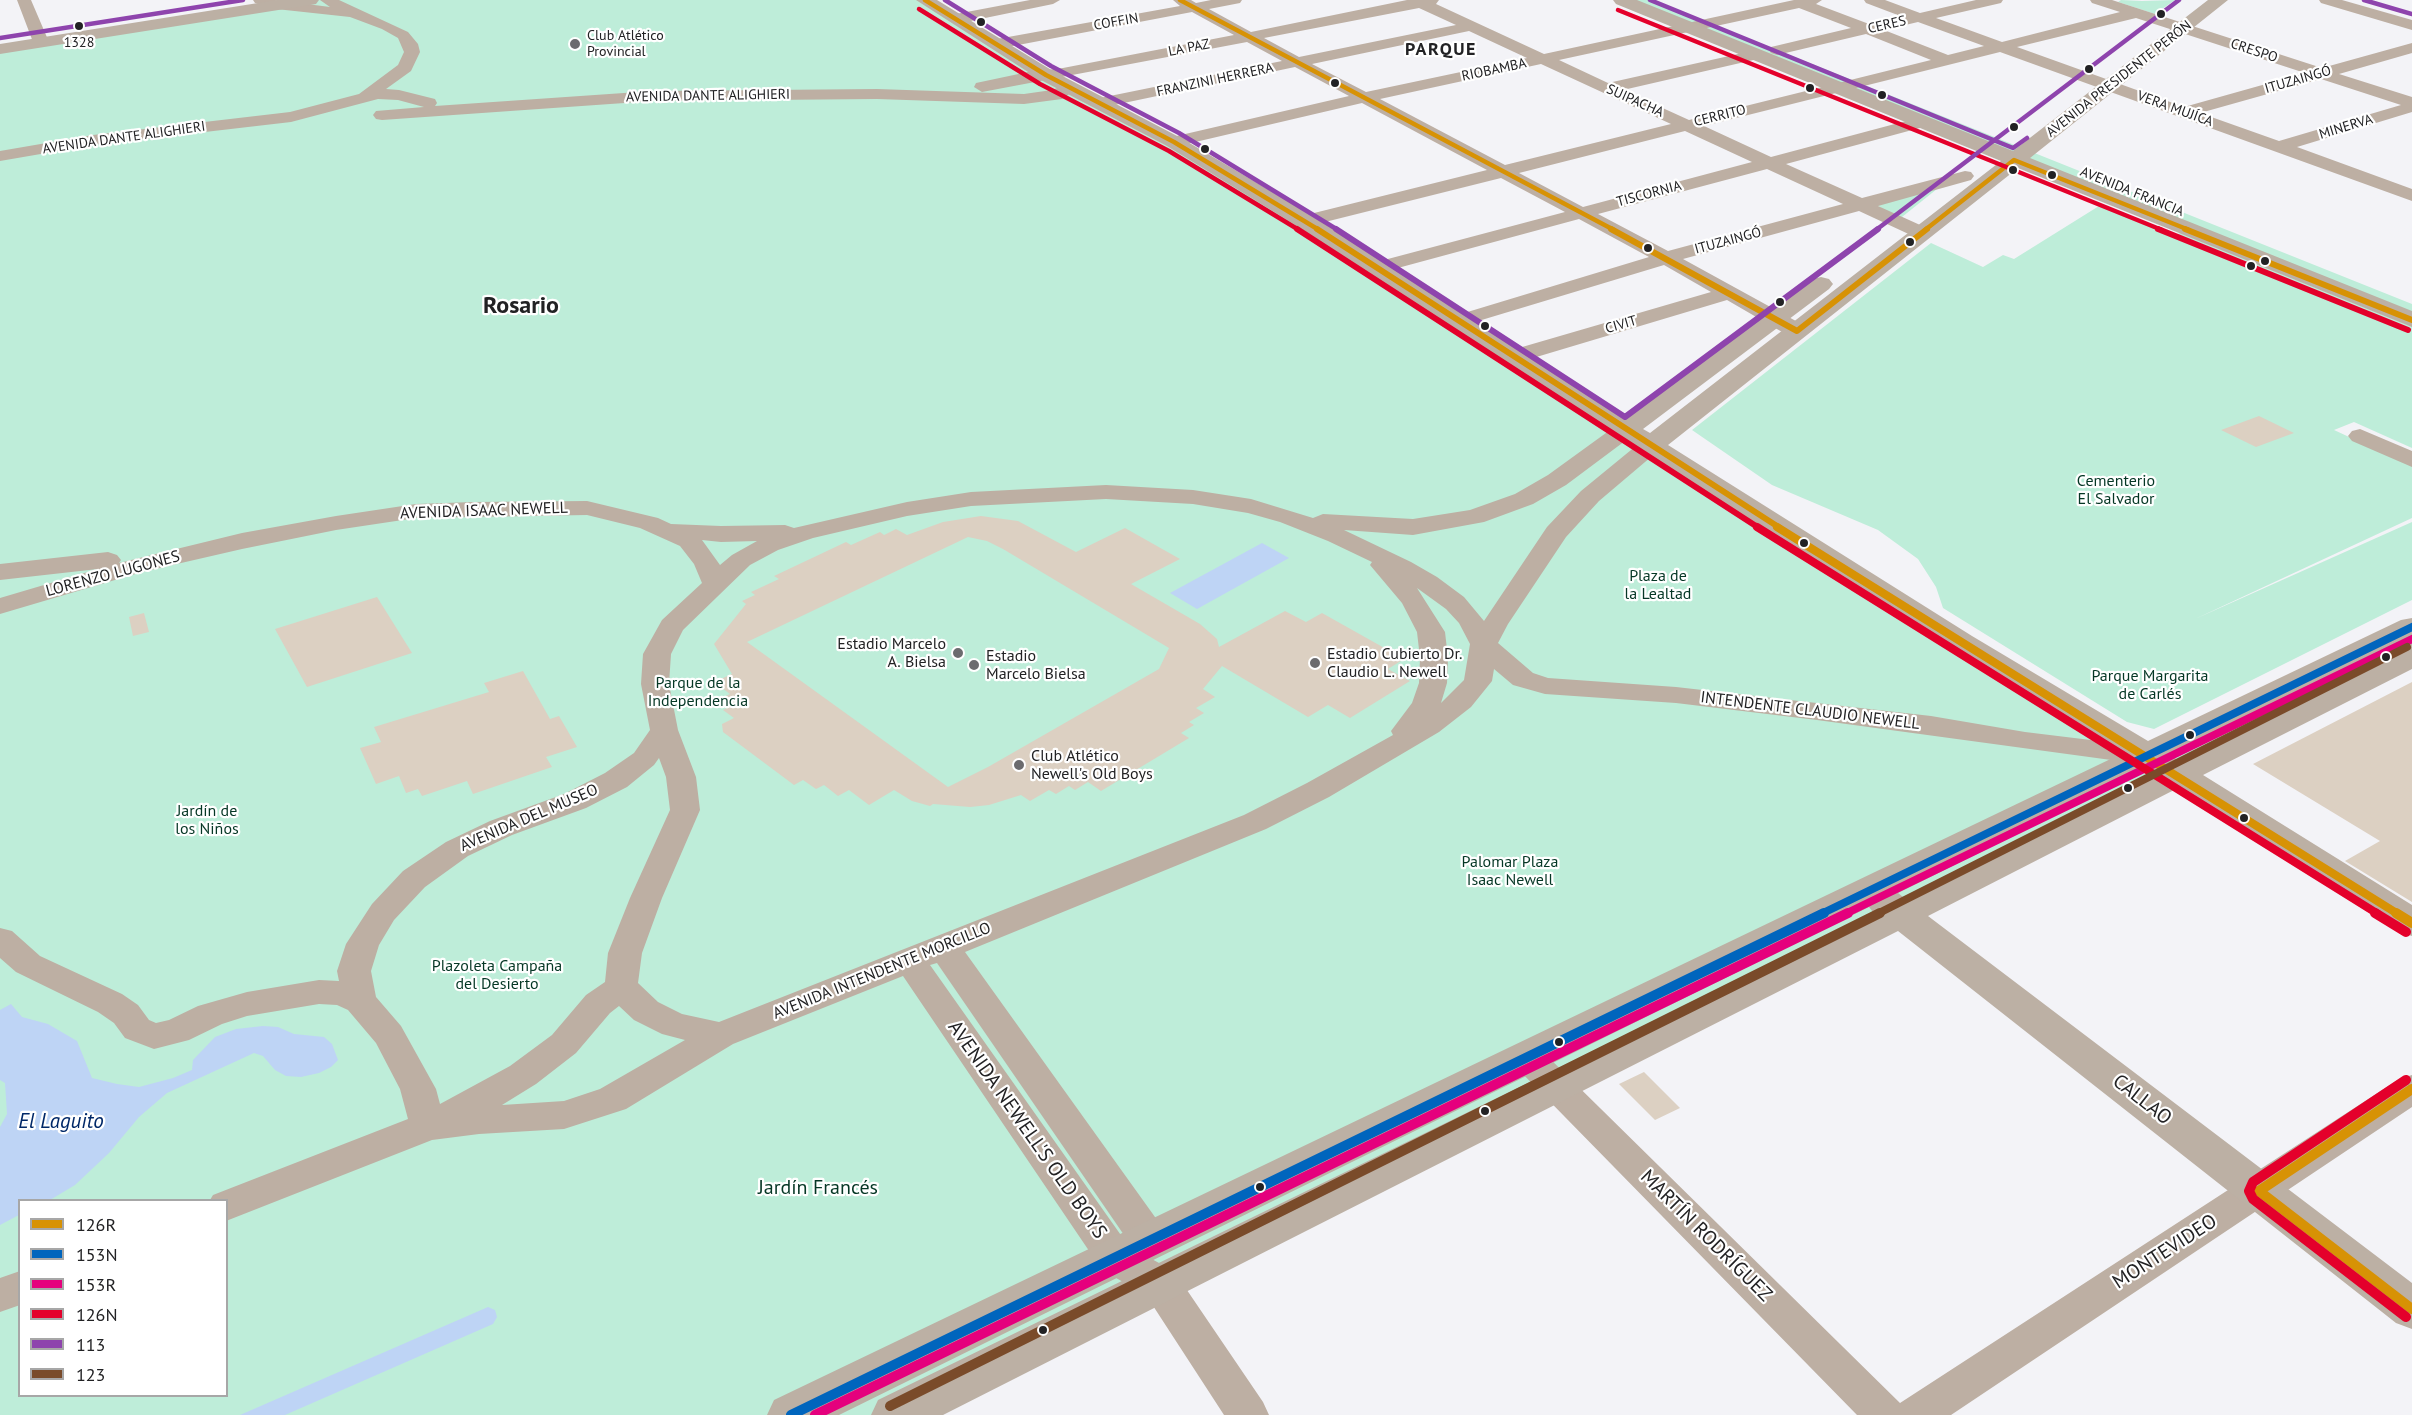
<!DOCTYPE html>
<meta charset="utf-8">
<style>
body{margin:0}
#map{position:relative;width:2412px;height:1415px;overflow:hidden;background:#f3f3f7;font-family:"PT Sans",sans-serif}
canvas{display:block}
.legend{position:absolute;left:18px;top:1199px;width:210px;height:198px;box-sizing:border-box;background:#fff;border:2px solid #a7a7a7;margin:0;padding:8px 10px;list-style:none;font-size:18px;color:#222224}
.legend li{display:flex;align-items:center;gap:12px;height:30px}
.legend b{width:30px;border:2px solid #a7a7a7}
</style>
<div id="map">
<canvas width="2412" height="1415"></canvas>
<ul class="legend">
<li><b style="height:8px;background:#d79205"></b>126R</li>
<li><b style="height:8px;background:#0065bd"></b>153N</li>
<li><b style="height:8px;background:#e5007d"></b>153R</li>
<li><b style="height:8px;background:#e4002b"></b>126N</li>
<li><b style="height:8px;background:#8e44ad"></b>113</li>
<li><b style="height:8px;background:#7a4b2a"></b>123</li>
</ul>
</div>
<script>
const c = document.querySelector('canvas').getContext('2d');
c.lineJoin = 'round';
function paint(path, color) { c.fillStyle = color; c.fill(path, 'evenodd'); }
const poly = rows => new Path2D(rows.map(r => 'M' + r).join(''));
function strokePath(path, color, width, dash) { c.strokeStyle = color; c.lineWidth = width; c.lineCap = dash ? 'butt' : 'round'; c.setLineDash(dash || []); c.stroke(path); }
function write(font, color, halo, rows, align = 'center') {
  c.font = font + ' "PT Sans",sans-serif'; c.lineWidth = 4.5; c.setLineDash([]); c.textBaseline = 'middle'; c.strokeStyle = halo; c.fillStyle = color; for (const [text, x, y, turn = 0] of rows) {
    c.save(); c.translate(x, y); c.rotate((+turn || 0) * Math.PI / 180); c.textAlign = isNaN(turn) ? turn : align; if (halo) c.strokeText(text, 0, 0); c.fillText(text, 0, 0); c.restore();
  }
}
paint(poly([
 [310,0,925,0,1174,142,2148,756,2412,627,2412,656,895,1415,0,1415,0,49],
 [20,1200,226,1200,226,1396,20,1396],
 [1622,0,1652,0,2412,304,2412,320],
 [2121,0,2142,1,2175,0,2155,14,2118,2],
 [1937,189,1902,217,1896,217,1875,204],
 [2099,206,2173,235,2185,232,2412,326,2412,448,2354,422,2334,430,2412,466,2412,518,2195,619,2412,522,2412,600,2154,729,2127,722,1943,608,1936,587,1918,559,1878,530,1772,485,1692,430,1931,243,1983,267,2003,255,2014,259]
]), '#beedd9');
paint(poly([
 [1262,543,1289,558,1197,609,1170,593],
 [11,1004,22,1017,48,1024,77,1041,92,1078,117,1084,139,1087,173,1078,192,1070,193,1060,215,1037,236,1029,263,1026,278,1027,294,1034,324,1037,332,1044,338,1060,331,1067,319,1073,301,1077,286,1076,275,1070,263,1056,254,1053,167,1093,139,1117,109,1153,75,1185,50,1200,20,1200,19,1215,0,1225,0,1127,7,1114,5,1083,0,1080,0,1010],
 [488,1307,495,1310,497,1317,493,1324,285,1415,240,1415]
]), '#bed4f5');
paint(poly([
 [2259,416,2294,433,2256,447,2221,430],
 [981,516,1018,521,1076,552,1125,528,1180,559,1131,584,1200,624,1217,639,1219,647,1285,611,1306,622,1322,613,1404,659,1388,669,1410,681,1350,718,1328,705,1308,717,1222,666,1203,689,1215,697,1196,708,1204,713,1189,722,1194,725,1181,733,1189,738,1101,791,1088,782,1075,790,1069,786,1056,794,1049,790,1030,801,1021,795,989,805,970,807,933,804,930,806,912,801,894,790,869,805,849,790,838,796,824,785,816,789,803,780,794,785,723,732,722,724,734,718,723,710,731,706,721,698,730,694,714,682,732,674,714,644,746,604,742,601,755,595,751,592,779,579,774,576,846,542,851,545,880,532,884,535,896,529,907,535,943,522],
 [968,537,987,541,1003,549,1169,648,1159,669,988,767,948,787,747,642],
 [377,597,412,653,307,687,275,629],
 [144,613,149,632,133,636,129,617],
 [523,671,550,719,559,716,577,747,546,757,552,767,473,794,467,781,422,796,418,789,406,793,399,776,376,784,360,748,381,742,374,727,489,692,484,683],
 [2412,682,2412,902,2345,861,2380,841,2253,764],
 [1644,1072,1680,1108,1655,1120,1619,1084]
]), '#dcd0c2');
paint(poly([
 [17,0,31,0,49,42,47,45,41,47,33,42,17,0],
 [253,0,275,0,330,7,320,0,339,0,408,32,418,44,420,52,411,71,386,89,399,90,435,99,437,103,435,106,653,91,877,89,1024,94,1052,90,1070,83,1078,88,1062,99,1024,104,877,99,653,101,382,120,376,119,373,115,376,111,424,107,398,100,378,99,291,122,93,145,0,161,0,151,93,135,290,112,359,94,398,65,404,52,398,38,382,29,350,17,276,9,255,3,253,0],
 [1030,0,1060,0,1053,4,956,24,948,19,956,14,1030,0],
 [1173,0,1191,0,1196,3,1211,0,1242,0,1240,3,1209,9,1251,32,1407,0,1439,0,1436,4,1544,54,1794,0,1822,0,1816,4,1869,24,1903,17,1866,3,1864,0,1885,0,1920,13,1976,0,2003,0,2001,3,1936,18,2002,42,2120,12,2092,3,2090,0,2112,0,2322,68,2412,43,2412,53,2339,74,2412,97,2412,112,2297,147,2412,189,2412,201,2000,52,1704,126,1771,157,1921,117,1927,118,1930,122,1927,126,1786,164,1862,198,1965,171,1971,172,1974,176,1971,180,1878,206,1929,229,1932,233,1929,237,1915,237,1859,211,1683,259,1805,326,1808,331,1805,336,1797,337,1789,336,1727,300,1513,364,1505,362,1502,357,1505,352,1711,292,1664,265,1465,325,1458,327,1451,325,1447,321,1451,317,1649,257,1579,219,1383,272,1369,272,1366,268,1369,264,1565,212,1501,178,1305,227,1298,225,1295,221,1298,217,1487,170,1362,103,1174,147,1168,146,1165,142,1168,138,1349,96,1295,67,1100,108,1092,103,1100,98,1282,61,1247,42,982,92,974,87,976,83,1028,72,1063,68,1234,35,1192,12,997,49,989,44,997,39,1180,6,1173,0],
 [1419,8,1456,25,1299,57,1264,38,1419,8],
 [1799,8,1851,28,1771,47,1769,50,1771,53,1777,55,1866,34,1931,60,1689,120,1623,90,1762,58,1764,55,1762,52,1756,50,1608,83,1559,60,1799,8],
 [2136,18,2305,73,2184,107,2017,47,2136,18],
 [1918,22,1984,46,1948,55,1884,30,1918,22],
 [1469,31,1527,58,1366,92,1312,64,1469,31],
 [1541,64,1671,124,1505,165,1380,99,1541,64],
 [2321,79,2401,105,2279,141,2200,113,2321,79],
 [1685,131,1752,162,1583,207,1519,173,1685,131],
 [1767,169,1843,204,1668,251,1598,214,1767,169],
 [2319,0,2342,0,2412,20,2412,30,2321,3,2319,0],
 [1625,423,1633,425,1637,430,1633,435,1566,485,1533,504,1484,522,1413,535,1344,530,1411,562,1437,577,1464,597,1484,621,1547,527,1581,491,1642,441,1650,439,1658,441,1662,446,1658,451,1599,501,1566,537,1508,624,1498,643,1533,673,1548,678,1676,687,1931,716,2025,732,2148,747,2158,750,2163,756,2158,762,2148,765,1817,720,1676,703,1545,694,1513,685,1494,669,1492,681,1471,707,1439,732,1329,797,1266,829,965,952,1165,1231,1170,1242,1165,1253,1151,1258,1146,1256,1174,1271,1263,1402,1269,1415,1224,1415,1146,1295,1102,1270,903,976,733,1044,626,1109,564,1129,479,1134,432,1140,226,1221,226,1200,210,1200,213,1195,408,1119,400,1089,376,1043,348,1010,337,1005,319,1004,247,1016,222,1024,189,1040,154,1049,125,1038,114,1023,98,1012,16,972,0,958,0,928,12,931,40,956,122,994,138,1005,149,1020,156,1023,169,1020,198,1006,247,992,319,980,339,981,337,971,346,944,372,904,403,871,446,842,490,821,564,794,605,773,634,753,650,730,641,684,643,654,662,620,702,583,694,564,680,546,640,528,587,515,416,518,336,530,242,549,142,572,0,614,0,598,98,569,0,580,0,564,108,552,117,555,121,560,119,563,242,533,336,516,416,504,473,502,587,501,658,518,671,524,721,526,785,525,794,528,907,502,971,492,1106,485,1193,490,1251,499,1313,518,1323,514,1413,519,1470,510,1515,494,1548,475,1617,425,1625,423],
 [1106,499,1193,504,1248,513,1280,522,1328,541,1372,562,1370,565,1402,603,1417,632,1420,658,1419,683,1412,703,1391,731,1393,735,1307,783,1244,815,719,1022,682,1014,658,1002,638,983,642,953,662,898,700,810,696,777,678,730,669,684,671,654,683,630,750,565,778,550,813,538,907,516,971,506,1106,499],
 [702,540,721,542,757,541,732,555,720,565,702,540],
 [1417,588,1446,609,1459,623,1470,644,1464,680,1441,703,1447,683,1448,658,1445,632,1417,588],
 [659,758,666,777,670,810,630,898,608,953,605,982,586,995,552,1035,510,1066,440,1104,436,1089,401,1026,376,997,371,971,379,945,394,920,425,887,468,856,512,835,586,808,627,787,654,765,659,758],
 [937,963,1135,1251,1130,1248,930,965,937,963],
 [619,1006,634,1020,662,1034,685,1040,600,1089,564,1101,502,1105,536,1084,576,1053,610,1013,619,1006],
 [2360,429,2412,451,2412,467,2352,441,2348,436,2352,431,2360,429],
 [2387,631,2412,641,2412,660,2377,645,2373,639,2377,633,2387,631],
 [1528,1045,1540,1049,1900,1403,2399,1079,2412,1075,2412,1107,1951,1415,1857,1415,1516,1067,1510,1058,1516,1049,1528,1045],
 [20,1271,20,1305,0,1312,0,1278,20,1271]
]), '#bdafa3');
paint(poly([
 [277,0,319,0,316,4,310,5,0,54,0,44,277,0],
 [916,0,937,0,1053,71,1181,138,1313,216,1625,417,1813,279,1821,277,1829,279,1833,284,1829,289,1643,429,1650,433,2001,161,1616,4,1613,0,1637,0,2013,151,2208,0,2228,0,2030,158,2412,311,2412,327,2018,168,1668,445,1972,636,2148,741,2401,620,2412,618,2412,639,2173,757,2178,760,2401,649,2412,646,2412,669,2203,775,2412,905,2412,936,2399,932,2176,789,1928,916,2412,1283,2412,1329,2396,1323,1898,931,943,1415,871,1415,878,1400,1542,1076,1873,912,1869,907,839,1415,767,1415,774,1400,2121,754,1950,650,1717,501,1297,226,1167,146,1039,79,916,0],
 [2146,770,2151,773,1903,897,1898,893,2146,770]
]), '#bcb0a4');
strokePath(poly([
 [925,0,1046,75,1174,142,1319,230],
 [1180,0,1614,230],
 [1925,230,2014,160,2189,230]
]), '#d79205', 4.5);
strokePath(poly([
 [1317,229,1780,528],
 [1611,229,1797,331,1927,229],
 [2185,229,2412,320]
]), '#d79205', 6);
strokePath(poly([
 [1777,527,2398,914]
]), '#d79205', 8);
strokePath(poly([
 [2396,913,2412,923],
 [2412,1089,2259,1191,2412,1309]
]), '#d79205', 10);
strokePath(poly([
 [1821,914,2412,627]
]), '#0065bd', 8);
strokePath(poly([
 [791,1415,1824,913]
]), '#0065bd', 10);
strokePath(poly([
 [1845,914,2412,639]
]), '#e5007d', 8);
strokePath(poly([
 [815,1415,1848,913]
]), '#e5007d', 10);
strokePath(poly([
 [919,9,1040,84,1169,151,1299,230],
 [1618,10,2162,230]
]), '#e4002b', 4.5);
strokePath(poly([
 [1297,229,1759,528],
 [2158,229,2408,330]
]), '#e4002b', 6);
strokePath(poly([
 [1757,527,2378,914]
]), '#e4002b', 8);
strokePath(poly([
 [2375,913,2406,932],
 [2406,1080,2253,1182,2249,1191,2253,1199,2406,1317]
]), '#e4002b', 10);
strokePath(poly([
 [945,0,1051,66,1179,133,1338,230],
 [1650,0,2013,148,2027,138],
 [2364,0,2412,14],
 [0,38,243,0],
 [1876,230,2179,0]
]), '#8e44ad', 4.5);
strokePath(poly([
 [1336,229,1625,417,1878,229]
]), '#8e44ad', 6);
strokePath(poly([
 [1877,914,2407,647]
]), '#7a4b2a', 8);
strokePath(poly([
 [890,1406,1880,913]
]), '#7a4b2a', 10);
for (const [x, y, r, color] of [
 [2161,14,5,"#222224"],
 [981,22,5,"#222224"],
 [79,26,5,"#222224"],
 [575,44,6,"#6b6b6e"],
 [2089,69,5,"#222224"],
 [1335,83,5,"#222224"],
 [1810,88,5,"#222224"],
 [1882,95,5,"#222224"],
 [2014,127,5,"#222224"],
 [1205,149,5,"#222224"],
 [2013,170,5,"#222224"],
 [2052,175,5,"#222224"],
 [1910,242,5,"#222224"],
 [1648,248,5,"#222224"],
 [2265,261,5,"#222224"],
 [2251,266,5,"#222224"],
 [1780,302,5,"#222224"],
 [1485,326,5,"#222224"],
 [1804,543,5,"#222224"],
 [958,653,6,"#6b6b6e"],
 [2386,657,5,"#222224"],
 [1315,663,6,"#6b6b6e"],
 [974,665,6,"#6b6b6e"],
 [2190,735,5,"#222224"],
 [1019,765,6,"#6b6b6e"],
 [2128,788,5,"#222224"],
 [2244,818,5,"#222224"],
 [1559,1042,5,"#222224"],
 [1485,1111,5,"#222224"],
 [1260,1187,5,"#222224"],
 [1043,1330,5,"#222224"]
]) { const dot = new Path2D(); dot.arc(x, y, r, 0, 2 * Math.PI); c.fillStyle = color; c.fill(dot); strokePath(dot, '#fff', 2); }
write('14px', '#222224', '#fff', [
 ["COFFIN",1116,22,-10],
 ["CERES",1887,25,-13],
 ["LA PAZ",1189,48,-11],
 ["CRESPO",2254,51,18],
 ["RIOBAMBA",1494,70,-12],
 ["AVENIDA PRESIDENTE PERÓN",2119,79,-38],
 ["FRANZINI HERRERA",1215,80,-12],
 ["ITUZAINGÓ",2298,80,-16],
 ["AVENIDA DANTE ALIGHIERI",708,96,-1],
 ["SUIPACHA",1635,101,24],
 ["VERA MUJÍCA",2175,109,20],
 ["CERRITO",1720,116,-14],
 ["MINERVA",2346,127,-17],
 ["AVENIDA DANTE ALIGHIERI",124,138,-8],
 ["AVENIDA FRANCIA",2132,192,22],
 ["TISCORNIA",1649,194,-15],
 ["ITUZAINGÓ",1728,241,-15],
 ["CIVIT",1621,325,-16]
]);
write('14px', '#222224', '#fff', [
 ["Club Atlético",587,36],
 ["Provincial",587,52]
], 'left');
write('14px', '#222224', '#fff', [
 ["1328",79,43]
]);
write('16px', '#053725', '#fff', [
 ["Cementerio",2116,481],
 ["El Salvador",2116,499],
 ["Plaza de",1658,576],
 ["la Lealtad",1658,594],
 ["Parque Margarita",2150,676],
 ["de Carlés",2150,694],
 ["Parque de la",698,683],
 ["Independencia",698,701],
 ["Jardín de",207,811],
 ["los Niños",207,829],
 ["Palomar Plaza",1510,862],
 ["Isaac Newell",1510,880],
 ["Plazoleta Campaña",497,966],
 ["del Desierto",497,984]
]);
write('16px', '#222224', '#fff', [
 ["AVENIDA ISAAC NEWELL",484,511,-2],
 ["LORENZO LUGONES",113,574,-15],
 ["INTENDENTE CLAUDIO NEWELL",1810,711,7],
 ["AVENIDA DEL MUSEO",529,818,-23],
 ["AVENIDA INTENDENTE MORCILLO",882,971,-22]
]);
write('16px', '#222224', '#fff', [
 ["Estadio Marcelo",946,644,"right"],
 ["A. Bielsa",946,662,"right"],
 ["Estadio Cubierto Dr.",1327,654],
 ["Claudio L. Newell",1327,672],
 ["Estadio",986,656],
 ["Marcelo Bielsa",986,674],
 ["Club Atlético",1031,756],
 ["Newell's Old Boys",1031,774]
], 'left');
c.letterSpacing = '1.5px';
write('bold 18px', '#222224', '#fff', [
 ["PARQUE",1441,50]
]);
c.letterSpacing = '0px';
write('20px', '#222224', '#fff', [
 ["CALLAO",2142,1100,38],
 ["AVENIDA NEWELL'S OLD BOYS",1027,1130,55],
 ["MARTÍN RODRÍGUEZ",1706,1236,45],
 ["MONTEVIDEO",2165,1252,-33]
]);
write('20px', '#053725', '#fff', [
 ["Jardín Francés",818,1188]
]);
write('italic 21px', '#002868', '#fff', [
 ["El Laguito",61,1122]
]);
write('bold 24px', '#222224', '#fff', [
 ["Rosario",521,306]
]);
</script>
